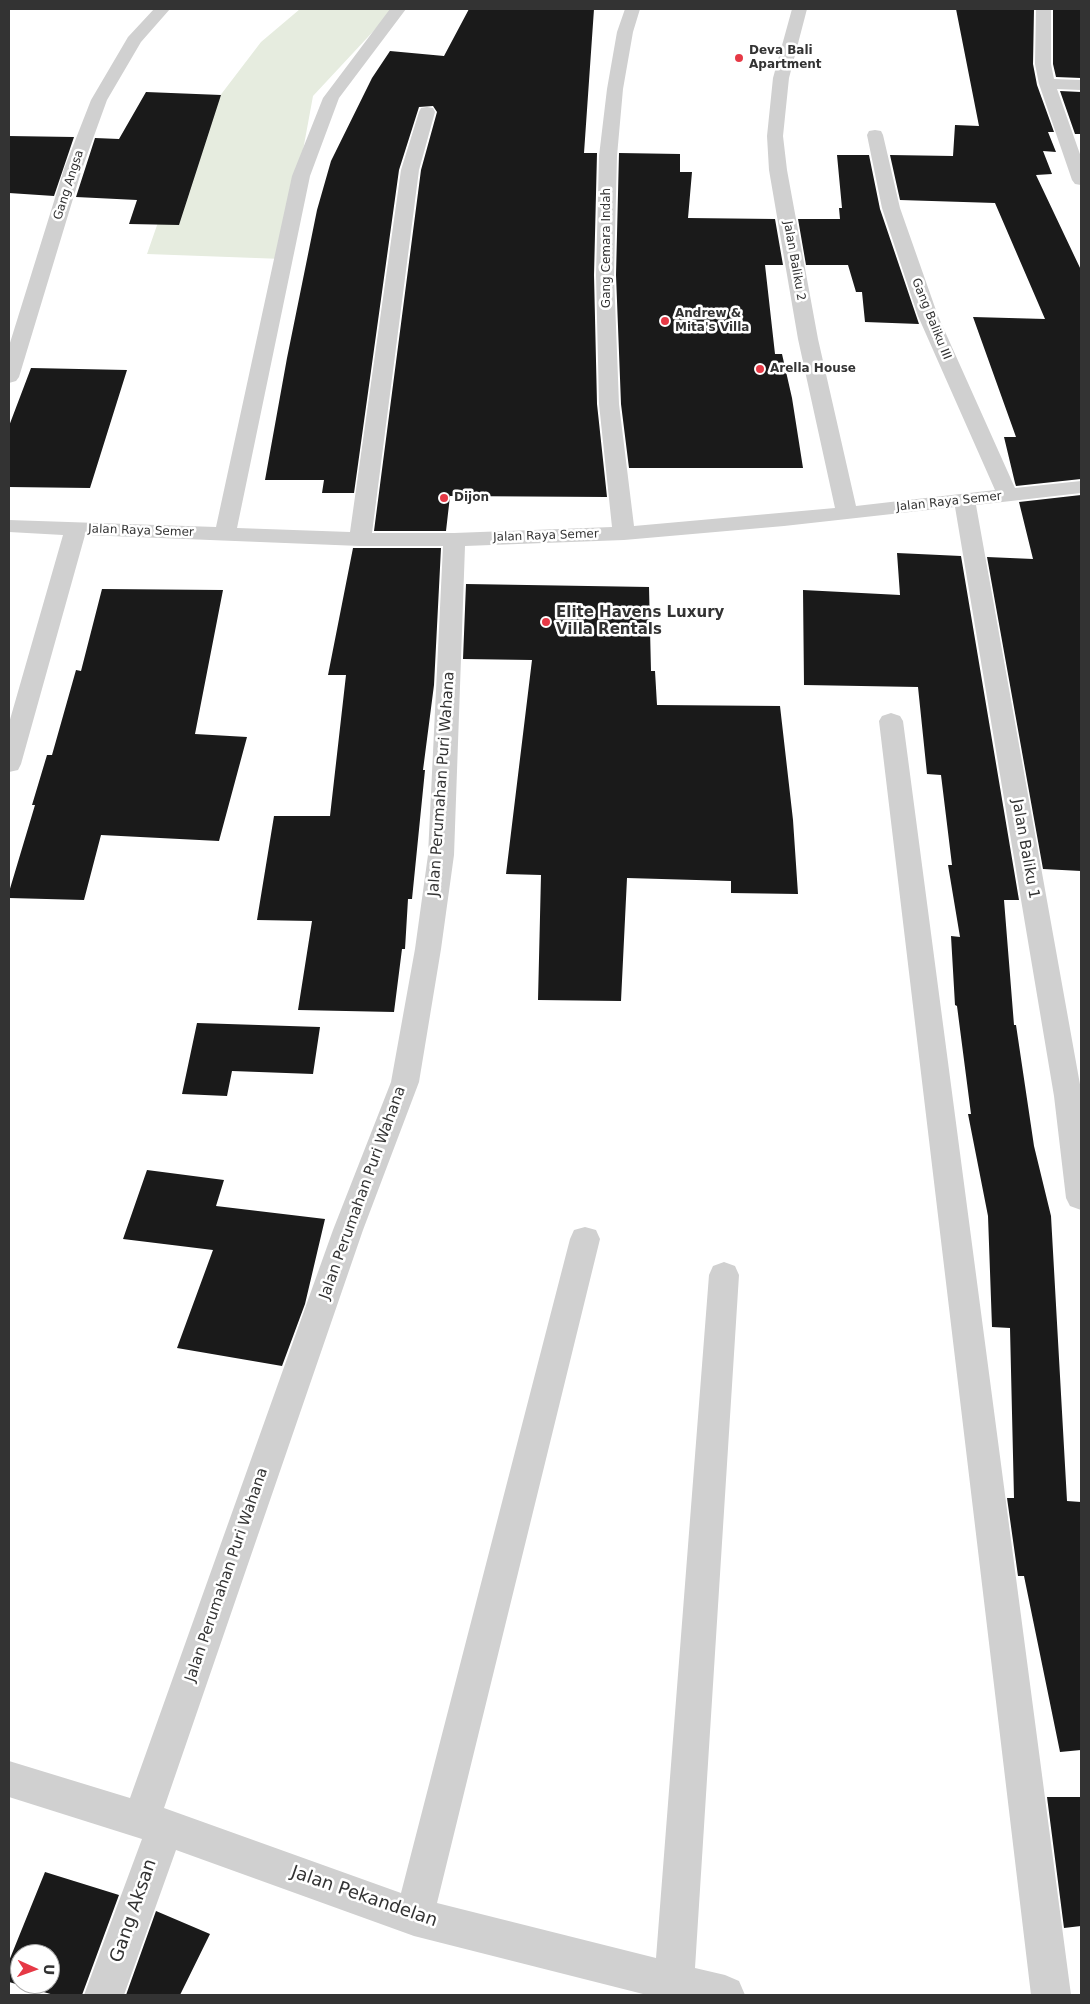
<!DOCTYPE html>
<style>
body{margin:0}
#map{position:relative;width:1090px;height:2004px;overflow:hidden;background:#fff;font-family:"DejaVu Sans",sans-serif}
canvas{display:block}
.frame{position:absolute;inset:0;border:10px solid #333;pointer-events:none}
.north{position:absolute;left:10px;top:1944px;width:50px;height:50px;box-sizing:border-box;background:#fff;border:1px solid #adadad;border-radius:50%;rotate:92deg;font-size:14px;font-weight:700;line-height:20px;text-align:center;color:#333}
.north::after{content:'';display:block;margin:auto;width:18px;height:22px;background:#e63946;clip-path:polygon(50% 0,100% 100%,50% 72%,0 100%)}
</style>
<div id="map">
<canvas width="1090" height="2004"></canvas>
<div class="frame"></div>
<div class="north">U</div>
</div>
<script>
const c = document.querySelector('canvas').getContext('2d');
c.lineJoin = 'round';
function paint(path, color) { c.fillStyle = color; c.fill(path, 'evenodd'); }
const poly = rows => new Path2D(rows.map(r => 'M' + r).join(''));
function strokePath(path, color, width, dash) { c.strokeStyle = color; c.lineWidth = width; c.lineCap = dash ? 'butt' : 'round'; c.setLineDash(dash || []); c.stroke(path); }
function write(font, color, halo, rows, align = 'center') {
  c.font = font + ' "DejaVu Sans",sans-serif'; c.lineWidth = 5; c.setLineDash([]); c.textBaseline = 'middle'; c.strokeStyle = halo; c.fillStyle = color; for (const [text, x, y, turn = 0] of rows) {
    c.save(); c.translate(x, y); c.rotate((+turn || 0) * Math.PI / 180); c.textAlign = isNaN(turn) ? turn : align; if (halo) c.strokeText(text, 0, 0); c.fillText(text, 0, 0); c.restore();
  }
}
paint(poly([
 [300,9,394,9,313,96,283,259,147,254,187,139,261,42]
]), '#e6ecdf');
paint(poly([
 [469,9,594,9,584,153,597,153,594,275,597,404,607,497,450,496,446,531,374,531,421,170,437,112,433,106,419,107,399,170,354,493,322,493,324,480,265,480,287,358,317,210,331,161,372,78,390,51,444,56],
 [956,9,1034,9,1033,64,1037,85,1054,132,1048,132,1056,152,1043,151,1052,174,1036,175,1081,270,1081,479,1016,486,1015,483,1004,437,1016,437,973,317,1045,319,995,203,900,200,890,155,953,156,955,125,979,126],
 [1053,9,1081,9,1081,78,1056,77,1053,64],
 [1060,91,1081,92,1081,134,1075,134],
 [146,92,221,95,179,225,129,224,137,200,76,197,95,138,119,139],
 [9,136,74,137,54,196,9,193],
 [619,153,680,154,680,172,692,172,688,218,775,219,783,265,765,265,775,354,782,354,792,398,803,468,629,468,621,404,616,275],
 [837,155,869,155,880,209,919,324,865,322,862,292,856,292,848,265,806,265,798,219,840,219,839,208,842,208],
 [31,368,127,370,90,488,9,487,9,426],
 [1081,495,1081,871,1043,869,987,557,1033,559,1019,502],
 [353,548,441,548,434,685,423,770,425,770,412,899,408,899,405,949,402,949,394,1012,298,1010,312,921,257,920,274,816,330,816,346,675,328,675],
 [897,553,961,556,1019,900,1004,900,1014,1025,1016,1025,1034,1146,1051,1216,1067,1501,1081,1502,1081,1750,1060,1752,1024,1576,1018,1576,1007,1498,1014,1498,1010,1328,992,1327,988,1216,968,1114,971,1114,957,1006,955,1005,951,936,960,937,948,865,952,865,941,775,927,774,918,687,804,685,803,590,900,595],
 [466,584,649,587,651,671,655,671,657,705,780,706,793,820,798,894,731,893,731,881,627,878,621,1001,538,1000,541,875,506,874,532,660,463,659],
 [102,589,223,590,195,734,247,737,219,841,101,835,84,900,9,898,9,892,35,805,32,805,47,755,52,755,76,670,81,671],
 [197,1023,320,1027,313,1074,232,1071,227,1096,182,1094],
 [147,1170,224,1180,216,1206,325,1219,305,1304,282,1366,177,1348,213,1250,123,1239],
 [1047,1797,1081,1797,1081,1926,1064,1928],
 [45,1872,119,1895,82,1995,54,1995,9,1982,9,1961],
 [20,1954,50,1954,50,1984,20,1984],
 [156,1911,210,1934,180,1995,126,1995]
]), '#1a1a1a');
paint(poly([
 [154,9,170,9,141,42,107,100,82,169,19,377,16,381,9,383,9,346,64,169,91,100,128,37,154,9],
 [390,9,406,9,339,98,310,176,237,528,350,532,401,170,419,112,421,108,427,107,433,108,435,112,419,170,372,533,454,533,612,527,599,404,596,275,599,156,607,89,617,32,625,9,640,9,633,32,623,89,617,156,614,275,619,404,634,526,835,508,798,339,769,170,767,136,773,78,792,9,807,9,789,78,783,136,787,170,818,339,856,506,995,490,918,316,882,208,867,135,869,131,875,130,881,131,883,135,900,208,938,316,1015,488,1081,481,1081,493,976,505,1081,1090,1081,1210,1070,1206,1066,1198,1054,1096,955,507,784,526,624,540,465,546,454,855,441,949,419,1082,363,1230,164,1808,401,1893,570,1239,574,1230,585,1227,596,1230,600,1239,437,1903,656,1958,709,1275,713,1266,724,1262,735,1266,739,1275,695,1968,725,1975,739,1981,745,1995,647,1995,414,1936,176,1850,124,1995,84,1995,142,1839,9,1797,9,1761,130,1798,333,1230,391,1082,415,949,428,855,443,546,360,546,85,535,21,764,18,770,9,772,9,723,63,535,9,532,9,520,216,527,292,176,323,98,390,9],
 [1036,9,1051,9,1051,64,1054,79,1081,80,1081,90,1057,89,1081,157,1081,185,1075,184,1072,180,1039,84,1035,64,1036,9],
 [891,713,900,716,903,721,1071,1995,1031,1995,879,721,882,716,891,713]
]), '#d0d0d0');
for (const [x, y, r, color] of [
 [739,58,5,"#e63946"],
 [665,321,5,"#e63946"],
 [760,369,5,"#e63946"],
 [444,498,5,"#e63946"],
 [546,622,5,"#e63946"]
]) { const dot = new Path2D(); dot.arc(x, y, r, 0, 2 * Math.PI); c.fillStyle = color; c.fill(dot); strokePath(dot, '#fff', 2); }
write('bold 12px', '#333', '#fff', [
 ["Deva Bali",749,51],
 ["Apartment",749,65],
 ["Andrew &",675,314],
 ["Mita's Villa",675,328],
 ["Arella House",770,369],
 ["Dijon",454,498]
], 'left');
write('12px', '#333', '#fff', [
 ["Gang Angsa",69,185,-72],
 ["Gang Cemara Indah",607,248,-90],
 ["Jalan Baliku 2",794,261,80],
 ["Gang Baliku III",931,319,68],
 ["Jalan Raya Semer",949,502,-6],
 ["Jalan Raya Semer",141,531,2],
 ["Jalan Raya Semer",546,536,-2]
]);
write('bold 15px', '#333', '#fff', [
 ["Elite Havens Luxury",556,613],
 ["Villa Rentals",556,630]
], 'left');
write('15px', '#333', '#fff', [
 ["Jalan Perumahan Puri Wahana",442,784,-86],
 ["Jalan Baliku 1",1025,849,80],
 ["Jalan Perumahan Puri Wahana",363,1193,-70],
 ["Jalan Perumahan Puri Wahana",227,1575,-71]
]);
write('18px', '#333', '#fff', [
 ["Jalan Pekandelan",364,1897,19],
 ["Gang Aksan",134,1911,-71]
]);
</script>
